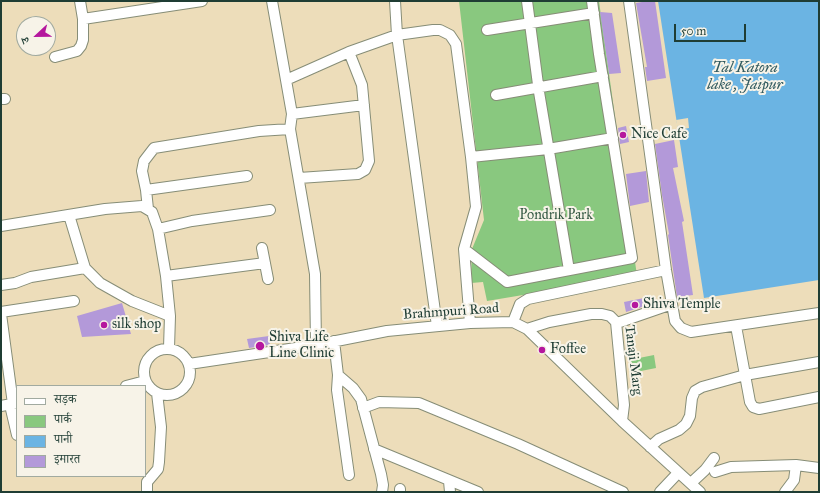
<!DOCTYPE html>
<meta charset="utf-8">
<style>
body{margin:0}
#map{position:relative;width:820px;height:493px;overflow:hidden;background:#edddba;font-family:"IM FELL Great Primer","Noto Serif Devanagari",serif}
canvas{display:block}
.frame{position:absolute;inset:0;border:2px solid #1f3d34;pointer-events:none}
.legend{position:absolute;left:16px;top:385px;width:130px;height:92px;box-sizing:border-box;background:#f7f3e8;border:1px solid #a1aaa0;margin:0;padding:5px 7px;list-style:none;font-size:12px;color:#1f3d34}
.legend li{display:flex;align-items:center;gap:8px;height:20px}
.legend b{width:20px;border:1px solid #a1aaa0}
.north{position:absolute;left:16px;top:16px;width:40px;height:40px;box-sizing:border-box;background:#f7f3e8;border:1px solid #a1aaa0;border-radius:50%;rotate:248deg;font-size:11px;font-weight:700;line-height:16px;text-align:center;color:#1f3d34}
.north::after{content:'';display:block;margin:auto;width:14px;height:18px;background:#b5179e;clip-path:polygon(50% 0,100% 100%,50% 72%,0 100%)}
.scale{position:absolute;left:674px;top:24px;width:72px;height:18px;box-sizing:border-box;border:2px solid #1f3d34;border-top:0;padding-left:5px;font-size:12px;line-height:14px;white-space:nowrap;color:#1f3d34;-webkit-text-stroke:3px #f7f3e8;paint-order:stroke}
</style>
<div id="map">
<canvas width="820" height="493"></canvas>
<div class="frame"></div>
<ul class="legend">
<li><b style="height:5px;background:#fff"></b>सड़क</li>
<li><b style="height:11px;background:#89c87f"></b>पार्क</li>
<li><b style="height:11px;background:#6bb4e3"></b>पानी</li>
<li><b style="height:11px;background:#b399d9"></b>इमारत</li>
</ul>
<div class="north">उ</div>
<div class="scale">50 m</div>
</div>
<script>
const c = document.querySelector('canvas').getContext('2d');
c.lineJoin = 'round';
function paint(path, color) { c.fillStyle = color; c.fill(path, 'evenodd'); }
const poly = rows => new Path2D(rows.map(r => 'M' + r).join(''));
function strokePath(path, color, width, dash) { c.strokeStyle = color; c.lineWidth = width; c.lineCap = dash ? 'butt' : 'round'; c.setLineDash(dash || []); c.stroke(path); }
function write(font, color, halo, rows, align = 'center') {
  c.font = font + ' "IM FELL Great Primer",serif'; c.lineWidth = 4; c.setLineDash([]); c.textBaseline = 'middle'; c.strokeStyle = halo; c.fillStyle = color; for (const [text, x, y, turn = 0] of rows) {
    c.save(); c.translate(x, y); c.rotate((+turn || 0) * Math.PI / 180); c.textAlign = isNaN(turn) ? turn : align; if (halo) c.strokeText(text, 0, 0); c.fillText(text, 0, 0); c.restore();
  }
}
paint(poly([
 [459,1,599,1,637,276,487,301,483,282,471,283,472,249,484,220],
 [654,355,656,368,631,373,629,360]
]), '#89c87f');
paint(poly([
 [658,1,819,1,819,280,704,298]
]), '#6bb4e3');
paint(poly([
 [688,118,689,128,678,130,676,120]
]), '#edddba');
paint(poly([
 [648,1,655,1,666,78,647,81,645,67,647,67,636,3],
 [600,12,612,13,621,73,609,74,609,73],
 [626,126,629,142,620,144,618,128],
 [674,140,678,167,673,168,684,221,682,222,693,295,677,297,668,235,669,234,662,195,655,144],
 [646,171,649,202,630,206,626,174],
 [644,298,645,306,626,312,624,302],
 [122,303,131,334,82,337,77,316],
 [269,336,270,345,249,348,247,339]
]), '#b399d9');
const minor = poly([
 [395,1,397,35,437,326],
 [527,1,539,92,569,270],
 [629,1,666,270,675,321,681,328,691,332,819,313],
 [83,19,202,1],
 [487,30,594,13],
 [55,57,77,51,81,46,83,40,83,19,80,1],
 [286,80,349,52,397,35,433,30,440,30,450,35,456,44,471,157,476,207,464,249,470,323],
 [496,95,603,76],
 [1,99,5,99],
 [292,114,364,105],
 [290,129,315,274,316,345],
 [471,157,548,149,613,138],
 [299,178,358,174,365,170,369,161,362,85,349,52],
 [146,190,247,176],
 [148,209,146,190,142,171,144,161,154,148,259,131,290,129,292,114,272,1],
 [69,215,85,268,100,283,132,301,170,316],
 [1,226,105,209,142,206,152,212,158,229,166,276,170,316,169,348],
 [158,229,192,221,270,210],
 [262,248,268,279],
 [464,249,507,282,632,258,599,54,592,1],
 [166,276,265,263],
 [1,285,15,283,31,277,85,268],
 [1,312,74,301],
 [1,314,13,404],
 [513,322,520,304,528,299,666,270],
 [620,322,672,304],
 [736,326,750,402,753,407,759,409,819,397],
 [527,329,549,322,591,314,602,314,610,316,616,322,624,405,622,421],
 [334,341,338,375,353,388,361,399,381,474,383,485,382,492],
 '144 372a23 23 0 1 1 46 0a23 23 0 1 1-46 0Z',
 [189,364,316,345,387,331,470,323,513,322,527,329,622,421,700,492],
 [338,375,337,390,349,475],
 [126,386,145,381],
 [10,405,17,435],
 [1,406,17,403],
 [363,408,379,402,419,403,518,444,623,492],
 [650,447,659,439,679,430,686,424,690,416,692,398,695,391,702,387,745,375,819,362],
 [374,449,478,492],
 [796,465,819,468],
 [715,472,731,467,796,465,794,480,785,492],
 [449,481,450,492],
 [691,483,705,470,714,458],
 [400,489,400,492],
 [147,492,147,482,158,469,159,462,161,427,157,393],
 [660,492,678,473]
]);
strokePath(minor, '#868d77', 12);
strokePath(minor, '#fff', 10);
for (const [x, y, r, color] of [
 [623,135,4,"#b5179e"],
 [635,305,4,"#b5179e"],
 [104,325,4,"#b5179e"],
 [260,346,5,"#b5179e"],
 [542,350,4,"#b5179e"]
]) { const dot = new Path2D(); dot.arc(x, y, r, 0, 2 * Math.PI); c.fillStyle = color; c.fill(dot); strokePath(dot, '#f7f3e8', 1.5); }
write('14px', '#1f3d34', '#f7f3e8', [
 ["Nice Cafe",631,135],
 ["Shiva Temple",643,305],
 ["silk shop",112,325],
 ["Shiva Life",269,338],
 ["Line Clinic",269,354],
 ["Foffee",550,350]
], 'left');
write('14px', '#345943', '#f7f3e8', [
 ["Pondrik Park",556,216]
]);
write('14px', '#1f3d34', '#f7f3e8', [
 ["Brahmpuri Road",451,312,-4],
 ["Tanaji Marg",633,360,83]
]);
write('italic 15px', '#325b60', '#f7f3e8', [
 ["Tal Katora",745,68],
 ["lake , Jaipur",745,85]
]);
</script>
